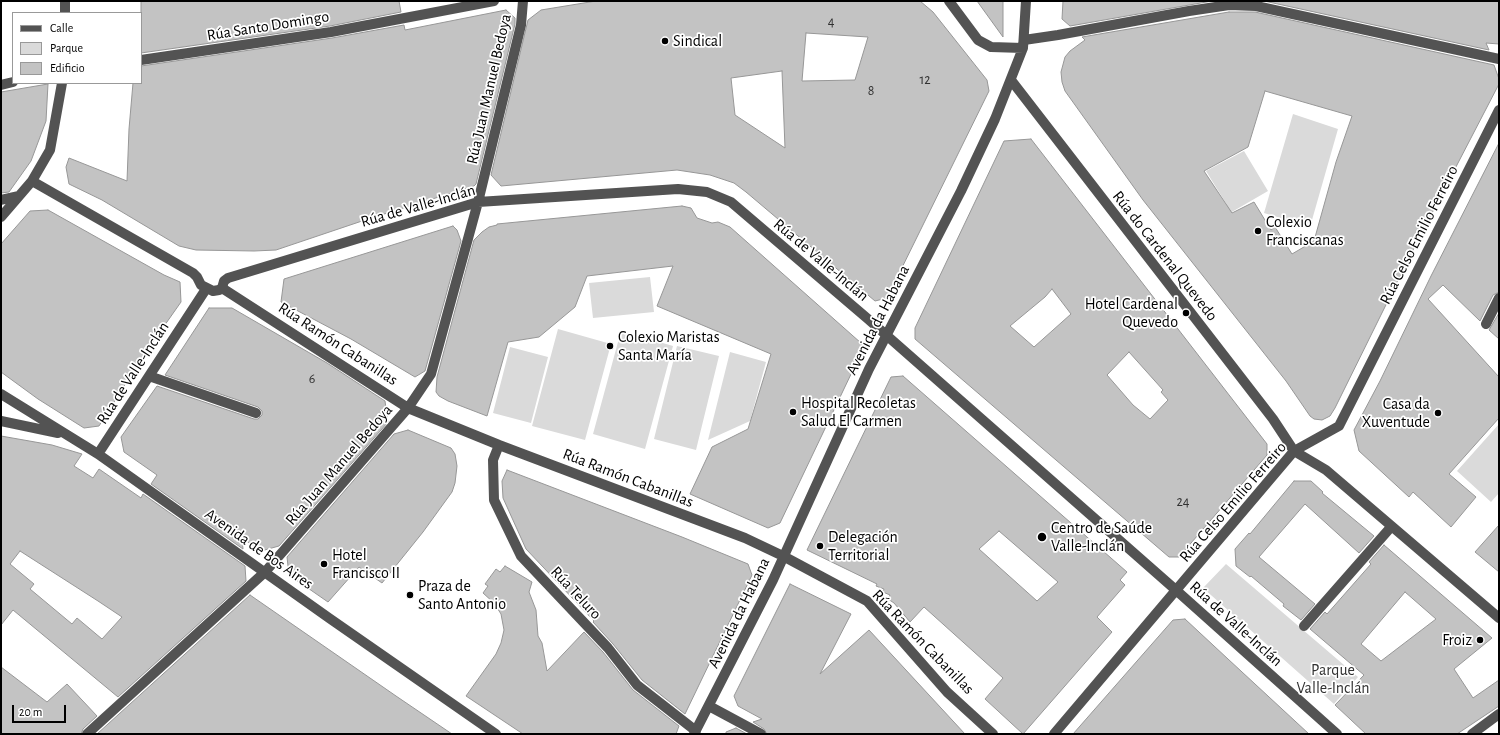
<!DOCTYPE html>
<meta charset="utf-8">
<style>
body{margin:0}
#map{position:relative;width:1500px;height:735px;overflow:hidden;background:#fff;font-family:"Alegreya Sans",sans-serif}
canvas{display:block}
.frame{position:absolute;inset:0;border:2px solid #000;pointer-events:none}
.legend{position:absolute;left:12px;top:12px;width:130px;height:72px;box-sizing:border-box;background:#fff;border:1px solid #999;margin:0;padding:5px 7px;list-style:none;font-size:12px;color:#000}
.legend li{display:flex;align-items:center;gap:8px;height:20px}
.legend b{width:20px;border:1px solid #999}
.scale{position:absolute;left:12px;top:705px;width:54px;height:18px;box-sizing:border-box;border:2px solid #000;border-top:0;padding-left:5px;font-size:12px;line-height:14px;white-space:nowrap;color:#000;-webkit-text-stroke:3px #fff;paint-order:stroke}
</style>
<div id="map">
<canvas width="1500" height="735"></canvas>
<div class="frame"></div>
<ul class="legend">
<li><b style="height:5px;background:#535353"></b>Calle</li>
<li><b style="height:11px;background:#dadada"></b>Parque</li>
<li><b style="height:11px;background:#c3c3c3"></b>Edificio</li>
</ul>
<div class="scale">20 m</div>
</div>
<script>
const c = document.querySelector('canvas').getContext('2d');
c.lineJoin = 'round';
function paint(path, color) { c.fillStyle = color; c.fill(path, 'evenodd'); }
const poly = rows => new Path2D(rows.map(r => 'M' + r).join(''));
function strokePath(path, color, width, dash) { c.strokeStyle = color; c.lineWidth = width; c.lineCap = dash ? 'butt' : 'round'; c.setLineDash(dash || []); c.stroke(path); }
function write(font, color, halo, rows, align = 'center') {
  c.font = font + ' "Alegreya Sans",sans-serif'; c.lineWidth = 3.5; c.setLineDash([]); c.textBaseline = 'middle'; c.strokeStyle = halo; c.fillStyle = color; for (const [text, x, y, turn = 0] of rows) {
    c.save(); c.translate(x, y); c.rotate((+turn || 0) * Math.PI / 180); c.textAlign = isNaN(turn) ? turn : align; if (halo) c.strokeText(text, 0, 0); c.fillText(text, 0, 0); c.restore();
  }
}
paint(poly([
 [1293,114,1338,129,1310,227,1264,213],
 [1244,151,1268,191,1218,220,1214,214,1227,205,1206,171],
 [650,277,654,312,593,318,589,283],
 [558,329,611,344,585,440,532,426],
 [621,331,673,346,645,449,593,434],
 [677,346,719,356,696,450,654,439],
 [510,347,548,357,531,423,493,413],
 [730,352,766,362,750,421,708,440],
 [1499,424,1499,493,1491,502,1457,471],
 [1226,564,1358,677,1334,704,1203,588]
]), '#dadada');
const building = poly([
 [141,1,399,1,401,12,330,26,141,53,141,1],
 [596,1,920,1,933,12,987,80,989,91,887,298,875,301,746,192,734,183,710,175,677,170,501,186,491,175,528,20,541,10,596,1],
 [806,33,868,37,855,80,802,81,806,33],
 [782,71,785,148,735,115,731,78,782,71],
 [977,1,1003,1,1003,37,977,1],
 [1063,1,1212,1,1070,26,1062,19,1063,1],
 [1264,1,1499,1,1499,44,1486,43,1489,50,1264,1],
 [506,10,515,18,515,24,476,184,474,186,365,220,276,250,254,251,196,250,179,246,102,200,69,184,66,167,69,158,127,181,129,129,133,83,141,83,141,66,332,38,404,25,405,30,506,10],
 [1229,12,1255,12,1494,65,1499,79,1499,84,1418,240,1335,408,1330,416,1322,420,1314,419,1310,416,1286,381,1143,200,1065,91,1062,82,1061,72,1065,57,1070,51,1085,40,1082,37,1229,12],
 [1265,91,1352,116,1336,162,1314,241,1292,254,1275,227,1271,230,1254,202,1232,213,1204,171,1248,147,1265,91],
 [48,84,46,121,31,161,9,192,1,193,1,92,48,84],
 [1031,139,1267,444,1267,455,1179,557,1169,557,915,339,915,328,1004,141,1031,139],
 [1052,289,1071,314,1034,347,1010,326,1045,297,1052,289],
 [1129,352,1163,390,1161,392,1168,400,1150,419,1133,405,1107,375,1129,352],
 [1499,143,1499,292,1493,295,1480,321,1443,285,1428,299,1499,377,1499,418,1449,474,1476,497,1451,527,1413,492,1409,497,1359,451,1354,430,1380,381,1431,276,1499,143],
 [682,206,691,208,697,218,712,223,718,222,730,227,861,343,863,349,780,523,768,528,690,494,712,447,748,429,771,354,657,306,673,266,587,276,575,307,539,337,508,342,487,416,448,401,439,396,436,392,437,377,474,240,482,232,489,227,497,225,497,224,682,206],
 [48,210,164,275,180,282,181,302,143,356,99,426,84,428,38,399,1,372,1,244,30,211,48,210],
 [453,226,457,230,461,241,425,371,415,377,351,339,281,302,284,279,453,226],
 [209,308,232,308,327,363,385,401,388,422,279,546,261,551,242,538,243,549,151,484,157,475,124,452,121,437,157,386,254,419,258,419,262,415,262,411,258,407,165,375,209,308],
 [1499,313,1499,339,1489,330,1499,313],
 [903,376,1127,572,1120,580,1125,585,1097,617,1112,632,1023,734,985,699,1003,678,924,607,910,622,894,603,888,599,890,595,883,592,884,589,876,586,877,584,807,550,891,377,903,376],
 [999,531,1058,582,1037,601,979,549,999,531],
 [408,430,451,448,455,454,457,466,455,483,452,492,423,532,382,583,359,567,328,602,289,575,287,557,394,434,408,430],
 [1,436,52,445,82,454,74,466,93,478,99,469,141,498,143,494,245,566,246,581,118,697,13,610,1,625,1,436],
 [20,551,98,601,122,617,102,639,77,618,72,624,30,589,34,584,10,564,20,551],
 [507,470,682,537,748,564,752,575,685,714,642,680,613,644,593,622,594,621,526,549,503,498,502,481,507,470],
 [1294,481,1311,481,1323,492,1322,493,1374,536,1359,553,1305,504,1259,557,1315,604,1301,620,1283,606,1284,604,1251,576,1250,577,1236,566,1235,549,1249,533,1250,534,1294,481],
 [1499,525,1499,572,1475,552,1499,525],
 [1384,545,1492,638,1454,669,1473,698,1499,680,1499,706,1457,734,1366,734,1335,705,1364,675,1310,629,1325,612,1327,614,1371,564,1369,562,1384,545],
 [1405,592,1436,619,1381,661,1361,644,1405,592],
 [505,566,532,582,529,592,536,610,538,636,542,643,547,671,584,632,603,652,633,690,679,726,676,734,523,734,466,696,496,654,501,643,504,630,501,614,494,603,483,593,488,586,485,584,496,569,500,572,505,566],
 [790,584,851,614,820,674,869,630,965,734,767,734,764,729,753,722,762,719,738,706,734,696,790,584],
 [250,595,396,696,452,734,97,734,250,595],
 [1185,619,1228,659,1309,734,1073,734,1173,620,1185,619],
 [1,667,47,702,67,684,97,716,83,729,81,734,1,734,1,667],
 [736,728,747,734,726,734,726,732,736,728]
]);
paint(building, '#c3c3c3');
strokePath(building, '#979797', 1);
strokePath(poly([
 [949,1,978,40,991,47,1023,48],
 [65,13,65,1],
 [1024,40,1058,35,1189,11,1229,5,1256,6,1499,59],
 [141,60,331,32,494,1],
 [1011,80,1273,419,1294,451,1326,470,1499,618],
 [1,85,13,82],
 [32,181,193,273,197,277,201,285,213,291,219,290,222,288,224,281,228,278,478,202,678,189,707,192,731,202,868,319,1177,591,1337,734],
 [1,200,18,196],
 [1,217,32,181,50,150,62,83],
 [222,288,408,408,499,445,745,538,783,556,867,601,947,692,993,734],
 [1486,324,1499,298],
 [149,376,256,413],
 [1,394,98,454,329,618,496,734],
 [1,421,58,433],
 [499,445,493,460,494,500,521,556,608,648,637,685,696,731],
 [98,454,206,289],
 [1304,626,1391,527],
 [709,706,761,734],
 [87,734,265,572,408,408,431,374,478,202,521,25,523,1],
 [694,734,773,580,869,369,961,191,995,119,1023,48,1026,1],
 [1054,734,1294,451,1339,426,1499,110],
 [1472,734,1499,714]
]), '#535353', 10);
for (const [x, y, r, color] of [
 [665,41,4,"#000"],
 [1258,231,4,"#000"],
 [1186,313,4,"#000"],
 [610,346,4,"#000"],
 [793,412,4,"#000"],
 [1438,413,4,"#000"],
 [1042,537,5,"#000"],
 [820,546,4,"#000"],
 [324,564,4,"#000"],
 [410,595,4,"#000"],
 [1480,640,4,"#000"]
]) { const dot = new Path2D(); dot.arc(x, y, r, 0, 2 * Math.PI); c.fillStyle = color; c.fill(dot); strokePath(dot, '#fff', 1.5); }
write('14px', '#313131', null, [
 ["4",831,22],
 ["12",925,80],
 ["8",871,91],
 ["6",312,379],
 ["24",1183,502]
]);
write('16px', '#000', '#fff', [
 ["Rúa Santo Domingo",268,26,-9],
 ["Rúa Juan Manuel Bedoya",489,89,-77],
 ["Rúa de Valle-Inclán",418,206,-16],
 ["Rúa Celso Emilio Ferreiro",1419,235,-63],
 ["Rúa do Cardenal Quevedo",1165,256,52],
 ["Rúa de Valle-Inclán",821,260,40],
 ["Avenida da Habana",878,320,-63],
 ["Rúa Ramón Cabanillas",338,344,33],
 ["Rúa de Valle-Inclán",133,373,-57],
 ["Rúa Juan Manuel Bedoya",339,465,-49],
 ["Rúa Ramón Cabanillas",628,478,21],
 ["Rúa Celso Emilio Ferreiro",1233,502,-49],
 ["Avenida de Bos Aires",259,549,35],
 ["Rúa Teluro",576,593,47],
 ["Avenida da Habana",739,613,-64],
 ["Rúa de Valle-Inclán",1236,624,42],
 ["Rúa Ramón Cabanillas",923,642,46]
]);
write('16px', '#000', '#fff', [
 ["Sindical",673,41],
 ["Colexio",1266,222],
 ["Franciscanas",1266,240],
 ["Hotel Cardenal",1178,304,"right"],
 ["Quevedo",1178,322,"right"],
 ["Colexio Maristas",618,337],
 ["Santa María",618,355],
 ["Hospital Recoletas",801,403],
 ["Salud El Carmen",801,421],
 ["Casa da",1430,404,"right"],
 ["Xuventude",1430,422,"right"],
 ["Centro de Saúde",1051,528],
 ["Valle-Inclán",1051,546],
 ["Delegación",828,537],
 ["Territorial",828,555],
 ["Hotel",332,555],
 ["Francisco II",332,573],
 ["Praza de",418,586],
 ["Santo Antonio",418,604],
 ["Froiz",1472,640,"right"]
], 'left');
write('16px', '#313131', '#fff', [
 ["Parque",1333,670],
 ["Valle-Inclán",1333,688]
]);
</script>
